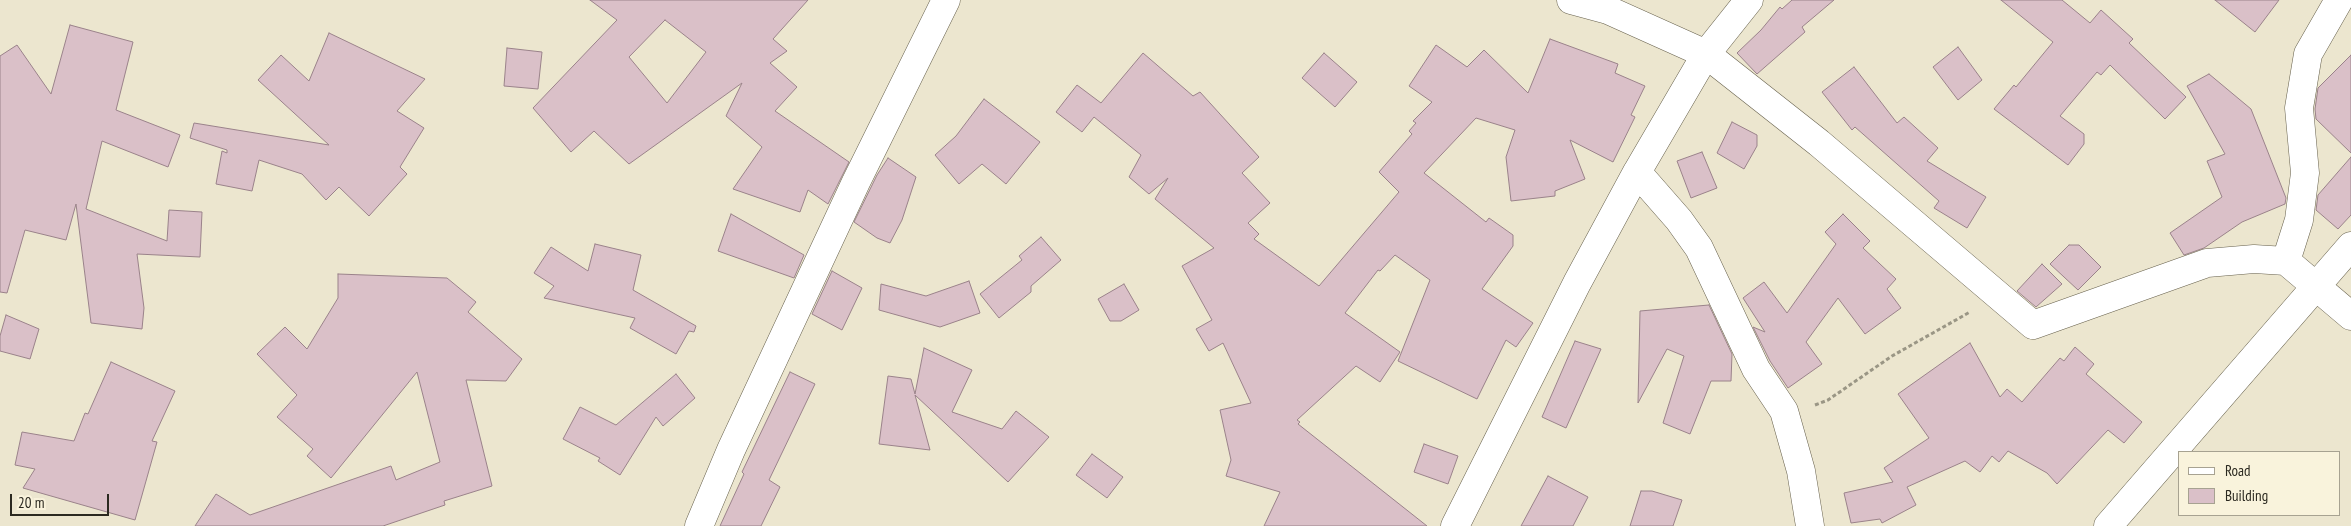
<!DOCTYPE html>
<style>
body{margin:0}
#map{position:relative;width:2351px;height:526px;overflow:hidden;background:#ece6cf;font-family:"PT Sans Narrow",sans-serif}
canvas{display:block}
.legend{position:absolute;left:2178px;top:451px;width:162px;height:65px;box-sizing:border-box;background:#f9f3dc;border:1px solid #a7a291;margin:0;padding:6px 9px;list-style:none;font-size:15px;color:#2b2920}
.legend li{display:flex;align-items:center;gap:10px;height:25px}
.legend b{width:25px;border:1px solid #a7a291}
.scale{position:absolute;left:10px;top:494px;width:99px;height:22px;box-sizing:border-box;border:2px solid #2b2920;border-top:0;padding-left:6px;font-size:15px;line-height:18px;white-space:nowrap;color:#2b2920;-webkit-text-stroke:4px #f9f3dc;paint-order:stroke}
</style>
<div id="map">
<canvas width="2351" height="526"></canvas>
<ul class="legend">
<li><b style="height:6px;background:#fff"></b>Road</li>
<li><b style="height:14px;background:#dac0c8"></b>Building</li>
</ul>
<div class="scale">20 m</div>
</div>
<script>
const c = document.querySelector('canvas').getContext('2d');
c.lineJoin = 'round';
function paint(path, color) { c.fillStyle = color; c.fill(path, 'evenodd'); }
const poly = rows => new Path2D(rows.map(r => 'M' + r).join(''));
function strokePath(path, color, width, dash) { c.strokeStyle = color; c.lineWidth = width; c.lineCap = dash ? 'butt' : 'round'; c.setLineDash(dash || []); c.stroke(path); }
const building = poly([
 [590,0,808,0,773,39,787,51,770,63,797,87,775,111,849,162,828,204,808,190,800,212,733,189,762,147,726,116,742,83,629,164,594,131,571,152,533,108,617,20,590,0],
 [665,20,706,52,667,103,629,57,665,20],
 [1792,0,1834,0,1802,27,1805,32,1757,74,1737,53,1761,30,1780,7,1782,9,1792,0],
 [2001,0,2062,0,2090,23,2101,10,2133,39,2129,43,2186,97,2165,119,2110,65,2101,75,2097,72,2060,116,2084,134,2084,144,2068,165,1994,109,2014,85,2016,87,2053,42,2001,0],
 [2215,0,2279,0,2255,32,2215,0],
 [70,25,133,42,116,110,180,135,168,167,102,141,86,209,167,241,169,210,202,212,200,257,137,254,144,308,142,329,91,323,76,204,66,240,25,230,7,293,0,292,0,56,17,45,51,94,70,25],
 [329,33,425,79,397,111,424,128,400,167,407,174,369,216,339,187,326,200,302,174,259,160,252,191,216,184,222,151,227,153,227,150,190,138,194,123,329,145,258,80,281,55,309,81,329,33],
 [1550,39,1618,64,1615,73,1645,86,1631,115,1635,117,1613,162,1570,140,1585,179,1555,191,1555,196,1511,201,1506,157,1515,130,1476,118,1424,173,1486,222,1489,218,1513,235,1513,246,1482,289,1533,323,1516,347,1506,340,1477,399,1398,361,1430,280,1395,255,1380,271,1378,270,1345,313,1400,352,1380,382,1356,366,1297,420,1300,422,1298,424,1427,526,1264,526,1280,492,1226,476,1231,460,1220,410,1251,403,1223,343,1209,351,1196,329,1212,320,1182,266,1214,248,1155,199,1168,178,1149,194,1129,177,1141,155,1094,117,1082,132,1056,112,1077,85,1101,103,1143,53,1193,96,1200,92,1259,157,1242,173,1270,203,1248,223,1259,234,1254,239,1319,286,1399,192,1379,172,1412,134,1409,131,1416,123,1413,121,1432,102,1409,86,1436,45,1467,67,1484,50,1528,93,1550,39],
 [1958,47,1982,80,1958,100,1933,67,1958,47],
 [507,48,542,52,538,89,504,86,507,48],
 [1324,53,1357,82,1335,107,1302,78,1324,53],
 [2351,55,2351,153,2316,119,2315,109,2318,88,2351,55],
 [1854,67,1897,123,1904,117,1938,148,1927,161,1986,197,1967,228,1934,208,1939,201,1855,127,1852,130,1822,92,1854,67],
 [2209,74,2251,109,2286,198,2285,204,2242,222,2204,248,2184,255,2170,233,2222,197,2207,161,2225,154,2187,86,2209,74],
 [984,99,1040,142,1006,184,982,164,959,184,935,155,956,136,984,99],
 [1732,122,1757,135,1757,146,1744,169,1717,153,1732,122],
 [1702,152,1717,188,1691,198,1677,161,1702,152],
 [2351,157,2351,215,2338,229,2316,210,2318,195,2351,157],
 [888,158,916,177,902,220,890,243,877,238,854,222,877,175,888,158],
 [731,214,804,255,794,278,718,251,731,214],
 [1843,214,1870,241,1863,248,1896,279,1887,289,1901,308,1865,334,1838,298,1806,342,1822,364,1788,388,1770,361,1753,327,1765,332,1743,298,1764,282,1787,313,1836,244,1825,232,1843,214],
 [1041,237,1061,260,1031,286,1031,292,999,318,980,294,1022,260,1019,256,1041,237],
 [595,244,641,255,633,290,696,326,694,332,689,331,676,354,630,328,635,318,544,298,554,286,534,273,551,247,588,271,595,244],
 [2069,245,2079,245,2101,267,2078,290,2050,264,2069,245],
 [2042,264,2062,284,2036,307,2017,291,2042,264],
 [832,271,862,288,842,330,812,314,832,271],
 [338,274,447,278,476,302,468,312,522,359,506,381,466,380,492,486,444,501,445,505,383,526,195,526,216,494,250,515,391,466,396,480,440,462,417,372,331,478,307,456,313,449,277,417,297,395,257,354,285,327,307,349,338,298,338,274],
 [969,281,980,313,940,327,879,310,881,284,926,296,969,281],
 [1124,284,1139,310,1121,321,1110,321,1098,299,1124,284],
 [1709,305,1732,354,1731,381,1711,381,1690,434,1663,423,1684,356,1667,349,1638,403,1640,311,1709,305],
 [6,315,39,329,30,359,0,351,0,336,6,315],
 [1575,341,1601,349,1566,428,1542,417,1575,341],
 [1970,343,2000,397,2007,389,2022,402,2060,358,2064,361,2075,347,2094,364,2086,374,2142,422,2124,443,2108,430,2057,484,2047,473,2008,451,1999,462,1992,456,1980,472,1965,461,1907,487,1916,505,1882,523,1880,519,1851,523,1844,493,1893,482,1884,468,1929,438,1898,394,1970,343],
 [924,348,972,370,952,412,1002,429,1016,411,1049,437,1008,482,915,395,930,450,879,444,888,376,911,379,915,394,924,348],
 [111,362,175,391,152,441,157,442,135,520,23,488,35,469,15,465,22,432,74,441,85,413,88,414,111,362],
 [790,372,815,384,769,480,780,487,761,526,720,526,744,474,742,472,790,372],
 [676,374,695,398,663,426,656,417,620,475,598,461,600,458,563,439,580,407,616,425,676,374],
 [1424,444,1458,456,1448,484,1414,472,1424,444],
 [1092,454,1123,477,1107,498,1076,475,1092,454],
 [1548,476,1588,497,1573,526,1521,526,1548,476],
 [1641,491,1652,491,1682,500,1673,526,1630,526,1641,491]
]);
paint(building, '#dac0c8');
strokePath(building, '#9a828a', 1);
const minor = poly([
 [1571,0,1608,10,1706,54,1819,143,2033,325,2207,263,2254,259,2286,261,2351,316],
 [1637,172,1679,220,1699,248,1756,369,1784,411,1801,471,1810,526],
 [2286,261,2299,220,2305,173,2299,108,2308,54,2339,0],
 [699,526,731,450,856,182,946,0],
 [1455,526,1577,283,1637,172,1706,54,1749,0],
 [2108,526,2351,246]
]);
strokePath(minor, '#67614d', 29);
strokePath(poly([
 [1815,405,1828,400,1892,356,1970,312]
]), '#9a9685', 3, [4, 2.5]);
strokePath(minor, '#fff', 28);
</script>
